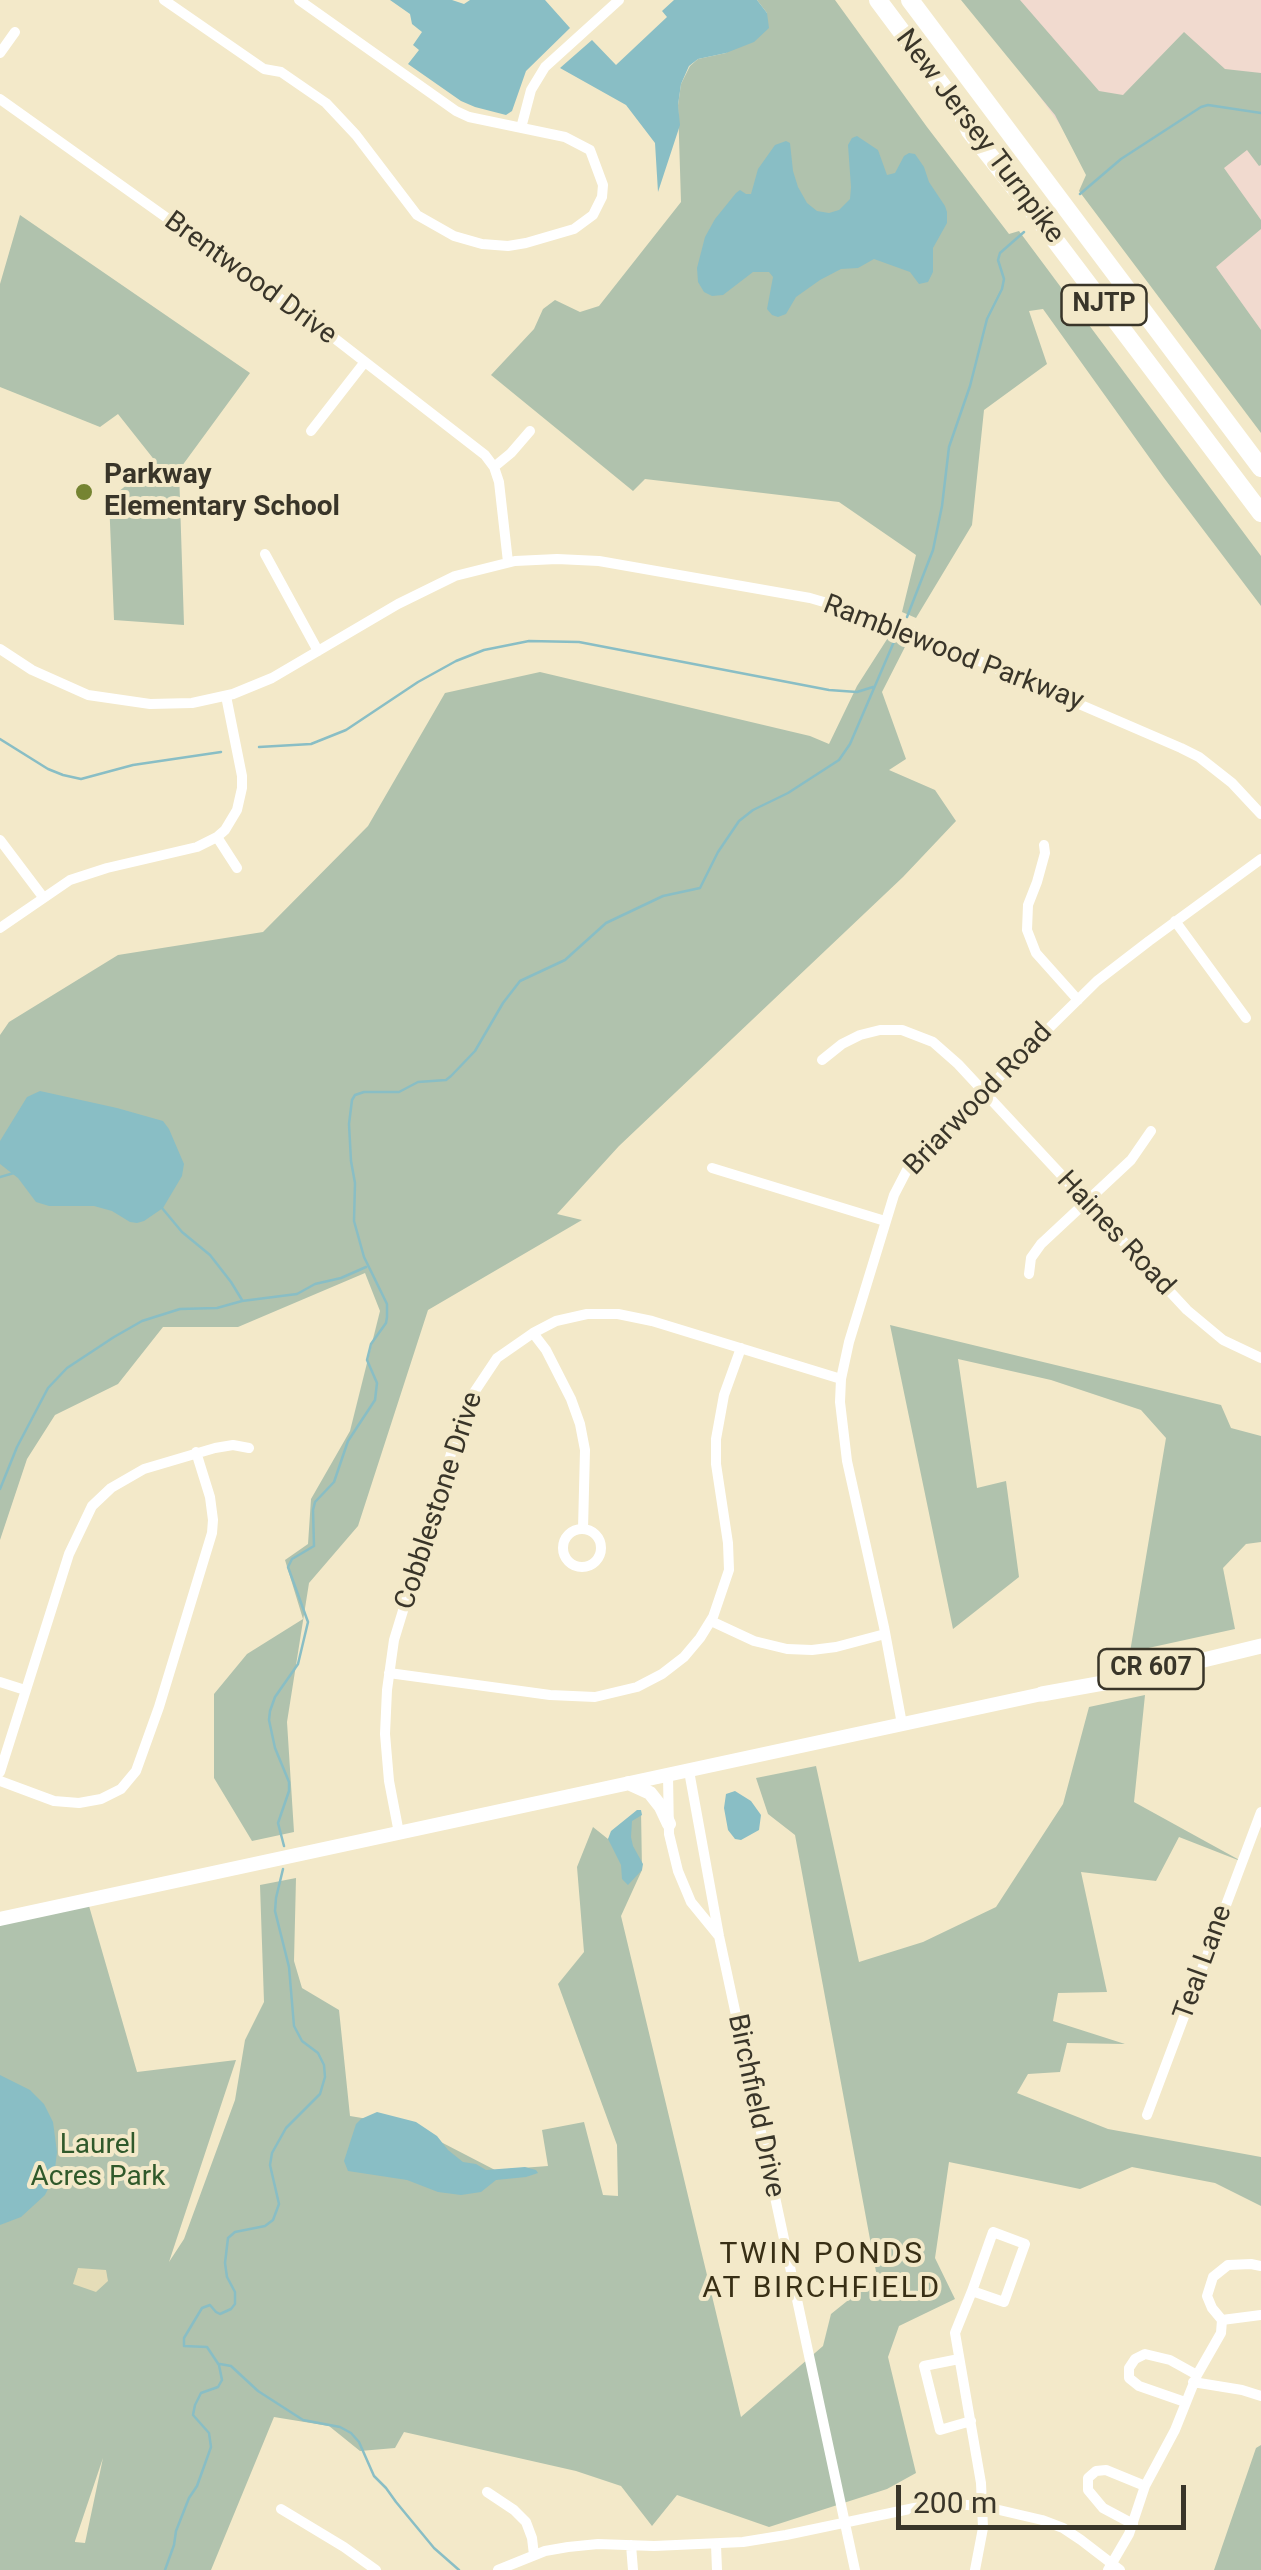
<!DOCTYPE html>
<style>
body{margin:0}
#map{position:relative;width:1261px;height:2570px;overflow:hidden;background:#f3e9c9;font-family:Roboto,sans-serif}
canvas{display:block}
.scale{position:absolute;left:896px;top:2485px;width:290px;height:45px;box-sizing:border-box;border:5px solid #393529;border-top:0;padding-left:12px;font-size:30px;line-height:35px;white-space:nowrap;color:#393529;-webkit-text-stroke:8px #f3e9c9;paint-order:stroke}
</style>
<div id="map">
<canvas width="1261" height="2570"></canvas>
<div class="scale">200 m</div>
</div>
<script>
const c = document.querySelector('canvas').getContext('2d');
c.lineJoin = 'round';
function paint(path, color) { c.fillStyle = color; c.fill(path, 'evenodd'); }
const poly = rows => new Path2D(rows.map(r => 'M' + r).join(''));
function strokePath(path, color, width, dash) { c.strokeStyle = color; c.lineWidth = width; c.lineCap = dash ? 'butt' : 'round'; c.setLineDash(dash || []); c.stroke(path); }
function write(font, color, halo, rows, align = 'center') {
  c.font = font + ' Roboto,sans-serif'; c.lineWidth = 8; c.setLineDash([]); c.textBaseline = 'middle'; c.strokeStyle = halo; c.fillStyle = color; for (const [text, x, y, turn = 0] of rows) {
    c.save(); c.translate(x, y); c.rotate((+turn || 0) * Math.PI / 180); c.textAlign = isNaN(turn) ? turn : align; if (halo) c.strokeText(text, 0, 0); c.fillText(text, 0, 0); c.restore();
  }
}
paint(poly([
 [970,0,1261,0,1261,401,1203,323]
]), '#f1dacf');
paint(poly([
 [757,0,835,0,927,127,1009,234,1019,231,1261,556,1261,606,1164,478,1043,309,1029,311,1047,364,984,410,972,525,916,618,902,612,916,555,839,502,645,479,633,491,491,375,534,329,543,309,555,300,580,312,599,306,681,202,678,105,681,84,690,66,698,59,726,53,767,13],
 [961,0,1020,0,1099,91,1123,95,1184,32,1225,69,1261,73,1261,165,1259,166,1247,150,1224,168,1261,220,1261,229,1216,267,1261,330,1261,433,1079,191,1086,175,1055,115],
 [20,215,250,373,179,470,184,625,114,620,109,499,156,462,118,414,100,427,0,387,0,284],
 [891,633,908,641,882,692,906,759,889,770,935,790,956,821,903,877,619,1146,557,1214,582,1220,428,1310,358,1526,309,1583,287,1722,294,1832,252,1841,214,1778,214,1694,247,1654,303,1619,285,1560,308,1544,311,1499,350,1431,380,1311,365,1273,238,1327,163,1327,118,1384,55,1415,27,1459,0,1540,0,1035,9,1022,118,955,263,932,368,826,445,693,540,672,810,736,829,744,857,686],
 [890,1325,1221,1405,1231,1428,1261,1436,1261,1542,1246,1544,1223,1568,1235,1629,1130,1652,1166,1438,1141,1410,1051,1380,958,1359,977,1488,1006,1481,1019,1577,953,1629],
 [1145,1695,1134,1802,1243,1862,1179,1837,1156,1881,1081,1872,1107,1992,1058,1993,1053,2021,1125,2044,1067,2043,1060,2072,1028,2074,1017,2093,1108,2129,1261,2157,1261,2206,1215,2183,1132,2167,1080,2189,949,2162,935,2258,955,2299,899,2326,888,2357,916,2473,887,2489,769,2527,677,2495,652,2526,621,2486,576,2471,404,2432,395,2448,360,2451,329,2426,274,2417,211,2570,0,2570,0,1918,87,1899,137,2072,236,2060,169,2262,184,2239,235,2100,245,2040,264,2002,260,1885,296,1878,294,1961,302,1988,339,2010,350,2116,410,2126,495,2170,548,2166,542,2130,584,2122,603,2195,618,2196,617,2145,558,1984,584,1952,577,1867,593,1827,608,1839,641,1810,642,1870,621,1916,741,2417,823,2346,831,2314,877,2277,795,1835,768,1814,756,1778,816,1766,859,1962,923,1942,996,1907,1063,1804,1089,1707],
 [103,2458,85,2543,75,2542,75,2541],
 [1261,2445,1261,2570,1214,2570,1256,2448]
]), '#b0c2ad');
paint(poly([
 [78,2268,106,2270,108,2281,96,2292,73,2284]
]), '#e5ddb8');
paint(poly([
 [390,0,452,0,464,4,470,0,545,0,570,28,526,71,512,111,506,115,475,107,461,101,408,64,419,50,413,45,422,32,412,24,410,14],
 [674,0,757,0,767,13,769,28,754,42,726,53,698,59,689,66,681,84,678,105,680,125,658,192,655,143,626,105,560,68,592,40,616,65,667,17,662,11],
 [857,136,878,150,887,175,895,173,904,156,909,153,915,154,924,167,929,182,945,206,947,212,947,223,933,248,933,272,928,282,919,284,910,272,874,259,858,268,841,269,820,280,796,297,786,314,778,317,772,315,767,309,773,277,769,272,753,272,723,295,712,296,704,292,698,282,697,268,705,237,715,219,736,193,740,190,746,194,751,194,758,169,775,145,786,141,790,143,793,171,798,187,807,203,817,211,829,213,839,210,850,199,851,187,848,145,852,138],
 [40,1091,117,1108,163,1121,169,1129,184,1164,182,1176,163,1208,144,1221,137,1223,130,1222,112,1211,94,1206,49,1206,36,1202,18,1178,0,1164,0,1141,27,1097],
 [735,1791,751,1801,761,1815,759,1830,741,1840,735,1839,728,1830,724,1808,726,1794],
 [637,1810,641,1810,642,1815,632,1821,631,1837,633,1846,643,1864,642,1870,628,1885,622,1879,621,1865,608,1839,611,1831],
 [0,2075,30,2090,44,2104,53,2122,57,2152,54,2177,45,2195,21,2217,0,2225],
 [377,2112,416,2122,437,2136,448,2150,463,2162,476,2164,486,2170,525,2167,536,2170,538,2173,526,2177,496,2180,481,2192,461,2195,438,2192,407,2180,348,2171,344,2161,356,2124,361,2119]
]), '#89bec5');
strokePath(poly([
 [1080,194,1121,159,1201,107,1208,105,1261,113],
 [907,617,933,550,942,506,949,447,970,386,987,319,1002,289,1004,279,998,260,1000,253,1024,232],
 [0,739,48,769,63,775,81,779,133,765,221,752],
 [259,747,311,744,346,730,418,682,456,661,484,650,529,641,579,642,829,690,857,692,873,687],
 [0,1177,14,1173],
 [162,1208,182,1232,210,1255,231,1282,242,1300],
 [0,1489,17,1447,48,1388,67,1368,114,1337,142,1321,180,1309,217,1308,242,1301,297,1294,315,1284,341,1278,366,1267],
 [284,1846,278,1823,289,1791,289,1782,275,1748,269,1720,270,1711,275,1697,298,1664,308,1622,288,1567,292,1559,314,1546,313,1510,315,1502,334,1482,348,1441,375,1400,377,1383,367,1360,371,1344,386,1323,387,1317,387,1304,364,1257,354,1221,355,1183,351,1161,349,1124,352,1100,355,1095,364,1092,399,1092,418,1082,446,1080,451,1076,475,1051,503,1003,520,981,565,960,606,923,663,896,700,888,718,852,739,821,753,810,788,793,839,760,850,744,896,637],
 [220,2364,231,2366,258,2391,303,2420,340,2427,351,2433,359,2442,374,2476,386,2488,396,2502,434,2548,459,2570],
 [165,2570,174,2545,176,2531,189,2498,197,2486,211,2447,209,2433,193,2415,195,2405,201,2393,218,2387,222,2380,219,2365,207,2347,184,2346,184,2338,202,2308,210,2305,216,2312,220,2314,231,2309,235,2304,235,2292,227,2277,225,2263,228,2238,235,2232,265,2226,273,2220,279,2204,270,2165,272,2153,286,2128,320,2094,325,2077,324,2065,318,2053,302,2041,294,2026,289,1967,275,1911,276,1898,283,1869]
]), '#89bec5', 2.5);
strokePath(poly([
 [164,0,264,69,281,72,326,103,356,135,417,215,454,236,482,244,508,246,526,243,574,229,593,215,602,197,603,185,590,150,565,137,469,117,456,111,299,0],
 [0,53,15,32],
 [0,99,320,327,485,455,494,467,499,482,508,562],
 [521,128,531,90,545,67,619,0],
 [311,431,364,363],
 [494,467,511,453,530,431],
 [265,554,318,651],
 [0,649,32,670,88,695,150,704,192,703,233,694,272,678,398,604,455,576,515,561,557,559,599,561,810,598,851,610,912,632,1181,748,1199,757,1232,783,1261,814],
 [217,837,237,868],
 [0,840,43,897],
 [1044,845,1045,853,1037,882,1028,905,1027,930,1036,953,1078,1000],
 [1175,921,1246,1018],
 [0,928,70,880,107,868,197,847,217,837,225,830,237,810,242,788,242,776,226,696],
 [822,1060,842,1044,860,1035,880,1030,902,1030,933,1042,958,1064,1187,1310,1223,1340,1261,1358],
 [712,1168,885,1221],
 [1029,1274,1031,1258,1041,1244,1131,1160,1151,1131],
 [533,1333,546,1350,571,1399,580,1424,585,1450,583,1529],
 '563 1548a19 19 0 1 1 38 0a19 19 0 1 1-38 0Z',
 [711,1621,754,1641,787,1649,812,1650,836,1647,885,1634],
 [389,1673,550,1695,595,1697,637,1687,662,1674,684,1657,700,1638,713,1617,729,1570,728,1543,716,1464,716,1439,724,1395,741,1348],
 [0,1682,25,1690],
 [902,1724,884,1627,847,1461,840,1402,841,1379,849,1342,894,1195,908,1168,919,1156,1097,981,1149,941,1261,859],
 [689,1771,719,1936,855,2570],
 [0,1772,69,1554,92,1506,111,1488,144,1469,215,1448,233,1445,249,1448],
 [668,1775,669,1834,678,1871,691,1902,718,1935],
 [0,1781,54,1801,79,1803,101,1799,121,1789,136,1771,159,1707,212,1533,213,1520,210,1497,196,1452],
 [399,1833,389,1781,385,1734,387,1690,394,1640,461,1421,473,1394,497,1358,533,1333,556,1321,587,1314,618,1314,652,1321,841,1379],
 [1147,2115,1261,1812],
 [993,2232,1025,2244,1004,2302,972,2291,993,2232],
 [972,2291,955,2333,981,2483,983,2528,975,2570],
 [1222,2320,1261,2315],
 [959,2359,924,2366,940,2430,971,2421],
 [1193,2382,1242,2390,1261,2396],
 [1185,2402,1139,2386,1129,2378,1129,2368,1135,2359,1145,2354,1170,2360,1197,2375],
 [487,2492,514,2510,526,2522,532,2538,534,2555],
 [281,2509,344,2547,376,2570],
 [1133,2524,1103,2508,1088,2490,1088,2478,1096,2471,1106,2470,1145,2486],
 [631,2545,633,2570],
 [716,2545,717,2570],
 [498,2570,545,2551,568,2547,598,2544,654,2546,743,2542,786,2535,938,2503,982,2506,1042,2520,1063,2528,1081,2540,1120,2570],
 [1108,2570,1129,2534,1145,2486,1175,2430,1197,2375,1221,2333,1222,2320,1212,2308,1207,2296,1213,2277,1228,2265,1251,2264,1261,2266]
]), '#fff', 10);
strokePath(poly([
 [628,1783,650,1793,661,1807,669,1824],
 [0,1919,1042,1694]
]), '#fff', 14);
strokePath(poly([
 [1042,1694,1120,1680,1147,1670,1183,1665,1261,1646]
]), '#fff', 15);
strokePath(poly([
 [878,0,960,110,970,131,1030,207,1261,513],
 [910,0,1261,468]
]), '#fff', 18);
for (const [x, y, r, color] of [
 [84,492,10,"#758432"]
]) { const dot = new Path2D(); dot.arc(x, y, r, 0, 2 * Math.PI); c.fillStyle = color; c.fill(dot); strokePath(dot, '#f3e9c9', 4); }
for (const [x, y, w] of [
 [1104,305,85],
 [1151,1669,105]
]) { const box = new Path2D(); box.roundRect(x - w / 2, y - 20, w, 40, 8); c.fillStyle = '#f3e9c9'; c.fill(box); strokePath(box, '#393529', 2.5); }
write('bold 25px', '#393529', null, [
 ["NJTP",1104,305],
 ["CR 607",1151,1669]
]);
write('28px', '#393529', '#f3e9c9', [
 ["New Jersey Turnpike",979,137,53],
 ["Brentwood Drive",250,279,36],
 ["Ramblewood Parkway",953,654,21],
 ["Briarwood Road",979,1100,-46],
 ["Haines Road",1115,1234,47],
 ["Cobblestone Drive",440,1501,-72],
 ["Teal Lane",1204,1963,-70],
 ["Birchfield Drive",755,2106,78]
]);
write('bold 28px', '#393529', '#f3e9c9', [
 ["Parkway",104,476],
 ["Elementary School",104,508]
], 'left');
write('28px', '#30592b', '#f3e9c9', [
 ["Laurel",98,2146],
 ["Acres Park",98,2178]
]);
c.letterSpacing = '2.5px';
write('30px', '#382f15', '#f3e9c9', [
 ["TWIN PONDS",822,2255],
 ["AT BIRCHFIELD",822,2289]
]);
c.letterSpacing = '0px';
</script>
